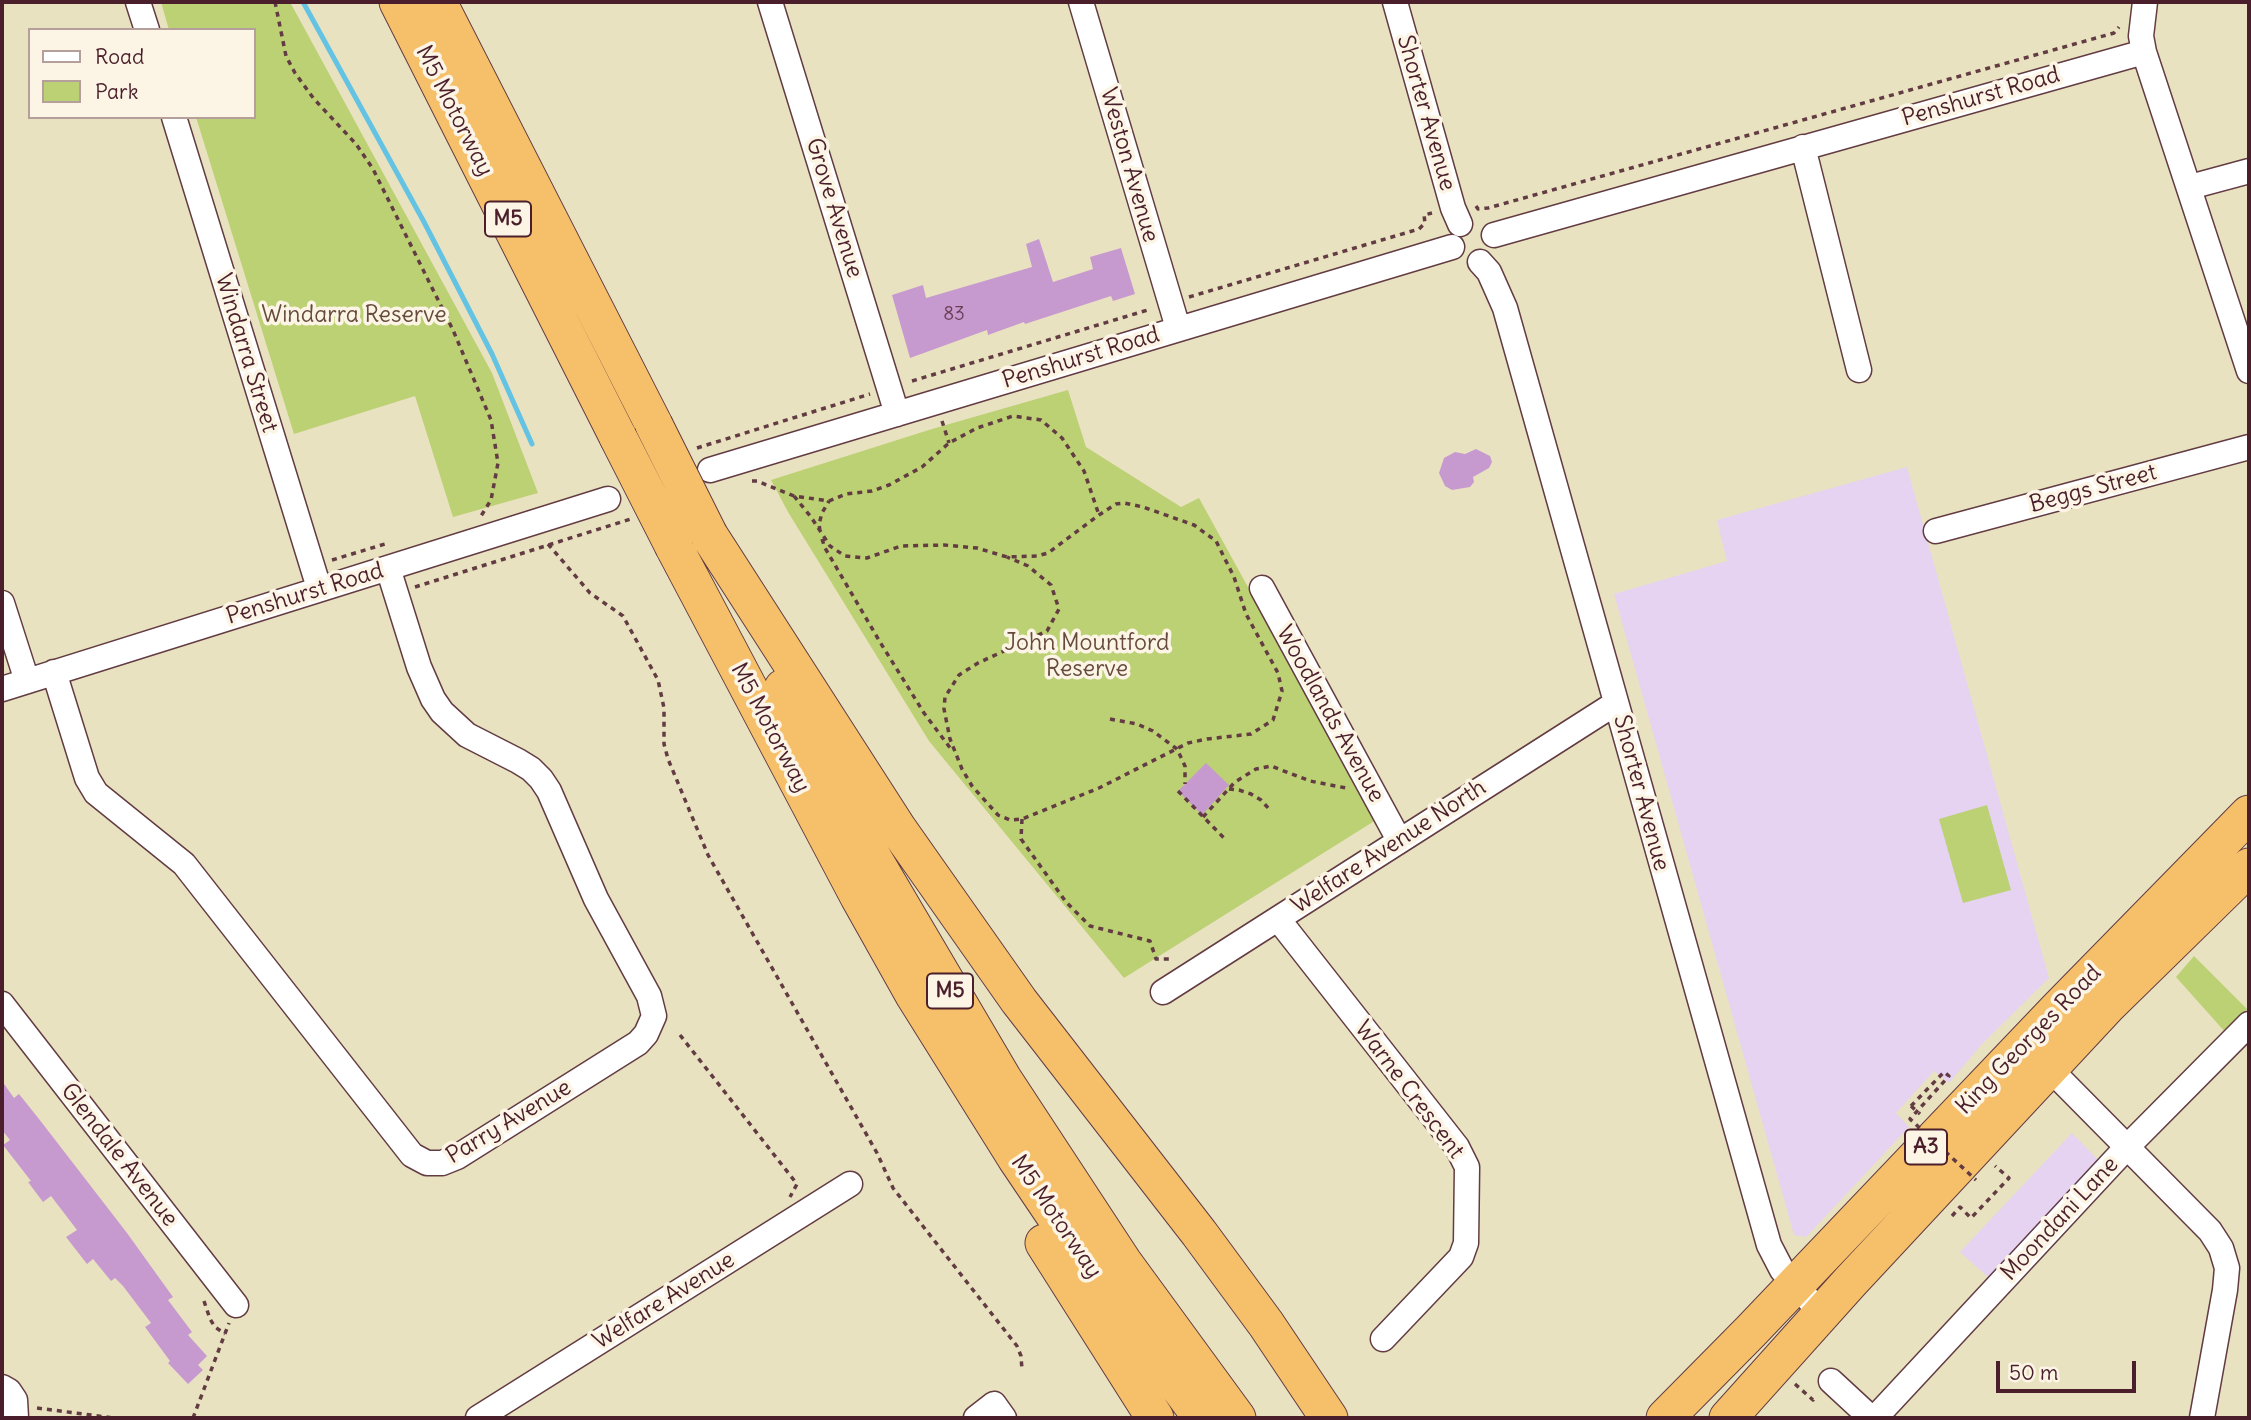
<!DOCTYPE html>
<style>
body{margin:0}
#map{position:relative;width:2251px;height:1420px;overflow:hidden;background:#e9e2c1;font-family:Delius,sans-serif}
canvas{display:block}
.frame{position:absolute;inset:0;border:4px solid #4a1f2b;pointer-events:none}
.legend{position:absolute;left:28px;top:28px;width:228px;height:91px;box-sizing:border-box;background:#fcf5e5;border:2px solid #b59f9b;margin:0;padding:9px 12px;list-style:none;font-size:21px;color:#4a1f2b}
.legend li{display:flex;align-items:center;gap:14px;height:35px}
.legend b{width:35px;border:2px solid #b59f9b}
.scale{position:absolute;left:1996px;top:1361px;width:140px;height:32px;box-sizing:border-box;border:4px solid #4a1f2b;border-top:0;padding-left:9px;font-size:21px;line-height:24px;white-space:nowrap;color:#4a1f2b;-webkit-text-stroke:5px #fcf5e5;paint-order:stroke}
</style>
<div id="map">
<canvas width="2251" height="1420"></canvas>
<div class="frame"></div>
<ul class="legend">
<li><b style="height:9px;background:#fff"></b>Road</li>
<li><b style="height:19px;background:#bcd074"></b>Park</li>
</ul>
<div class="scale">50 m</div>
</div>
<script>
const c = document.querySelector('canvas').getContext('2d');
c.lineJoin = 'round';
function paint(path, color) { c.fillStyle = color; c.fill(path, 'evenodd'); }
const poly = rows => new Path2D(rows.map(r => 'M' + r).join(''));
function strokePath(path, color, width, dash) { c.strokeStyle = color; c.lineWidth = width; c.lineCap = dash ? 'butt' : 'round'; c.setLineDash(dash || []); c.stroke(path); }
function write(font, color, halo, rows, align = 'center') {
  c.font = font + ' Delius,sans-serif'; c.lineWidth = 7; c.setLineDash([]); c.textBaseline = 'middle'; c.strokeStyle = halo; c.fillStyle = color; for (const [text, x, y, turn = 0] of rows) {
    c.save(); c.translate(x, y); c.rotate((+turn || 0) * Math.PI / 180); c.textAlign = isNaN(turn) ? turn : align; if (halo) c.strokeText(text, 0, 0); c.fillText(text, 0, 0); c.restore();
  }
}
paint(poly([
 [1907,467,2049,978,1981,1045,1949,1083,1934,1071,1896,1113,1909,1127,1806,1237,1794,1235,1614,594,1727,561,1717,520],
 [2072,1133,2102,1164,1990,1279,1960,1252]
]), '#e5d3f1');
paint(poly([
 [161,2,290,2,492,373,538,493,453,517,415,396,294,434,196,117,254,117,254,30,169,30],
 [1068,390,1086,447,1181,507,1199,498,1376,820,1124,978,929,741,788,512,771,480,932,429],
 [1987,805,2011,890,1963,903,1939,819],
 [2194,956,2247,1009,2226,1033,2176,977]
]), '#bcd074');
strokePath(poly([
 [303,2,424,222,492,354,532,444]
]), '#64c3e2', 5);
paint(poly([
 [1039,239,1053,282,1093,269,1090,257,1121,248,1135,294,1113,301,1111,296,1025,324,1024,322,988,335,987,330,910,358,892,295,923,285,926,298,1032,267,1026,244],
 [1476,449,1490,456,1492,462,1489,468,1473,477,1474,482,1470,487,1452,490,1445,486,1439,473,1444,458,1455,452,1465,454],
 [1206,763,1229,785,1202,815,1178,791],
 [2,1081,14,1098,19,1094,39,1119,127,1233,173,1297,168,1300,192,1332,188,1335,207,1356,198,1365,203,1370,188,1384,168,1363,170,1361,145,1327,151,1323,123,1286,115,1278,111,1281,93,1259,87,1264,66,1237,77,1230,51,1196,43,1202,28,1182,31,1181,3,1145,10,1140,2,1130]
]), '#c79acf');
const minor = poly([
 [138,2,147,30],
 [770,2,897,414],
 [1081,2,1178,328],
 [1395,2,1453,208,1460,224],
 [2145,2,2141,36,2144,52,2249,371],
 [174,117,319,588],
 [1803,147,1859,370],
 [2190,187,2249,171],
 [1494,235,2144,52],
 [1480,262,1489,272,1505,308,1769,1245,1782,1270,1821,1313],
 [710,470,1452,247],
 [1936,531,2249,447],
 [1262,588,1399,840],
 [2,603,27,681],
 [54,672,87,778,96,793,184,864,412,1155,427,1163,442,1163,457,1157,638,1043,646,1034,654,1016,649,996,596,899,549,791,541,779,531,769,518,761,467,735,442,712,433,699,419,667,388,568],
 [2,689,608,499],
 [1278,919,1457,1147,1467,1167,1466,1243,1461,1257,1383,1339],
 [1163,992,1616,703],
 [2,1004,236,1305],
 [2049,1068,2210,1231,2221,1248,2227,1268,2225,1290,2202,1418],
 [1831,1381,1871,1418],
 [2,1387,9,1391,15,1400,16,1418],
 [478,1418,850,1184],
 [976,1418,994,1404,1004,1418],
 [1875,1418,2128,1146,2249,1024]
]);
const highway = poly([
 [398,2,618,437],
 [438,2,654,425],
 [709,535,898,829,1019,1001,1199,1233,1266,1324,1329,1418],
 [674,547,859,897,914,995,1016,1158,1078,1250,1202,1418],
 [783,688,857,831,1003,1079,1123,1262,1237,1418],
 [1044,1243,1155,1418],
 [1665,1418,1751,1331,2057,1010,2249,814],
 [1728,1418,1850,1282,2109,1004,2249,867]
]);
strokePath(minor, '#623c42', 27);
strokePath(highway, '#623c42', 39);
strokePath(poly([
 [275,2,286,56,295,73,314,99,356,144,373,169,453,330,491,420,498,463,491,500,481,516],
 [1476,206,1478,209,1488,208,2114,33,2119,27],
 [1189,297,1419,229,1425,223,1424,215,1432,213],
 [912,381,1151,309],
 [942,421,949,443],
 [697,448,870,394],
 [752,481,757,481,794,496,829,501,846,494,872,491,889,485,922,467,949,443,977,428,1013,416,1041,420,1062,438,1084,471,1099,515],
 [794,496,811,517,830,546,845,556,867,558,901,546,944,545,977,548,1007,557,1037,556,1048,553,1099,515,1116,504,1124,503,1143,507,1194,525,1216,541,1234,577,1246,614,1278,673,1282,691,1273,720,1251,734,1207,739,1188,743,1099,788,1022,819,1010,820,998,815,972,786,962,769,950,739,944,709,945,697,959,675,978,663,1047,631,1059,609,1051,585,1028,566,1007,557],
 [820,531,819,524,822,513,829,501],
 [822,539,825,548,880,642,924,713,951,749],
 [548,544,590,593,623,616,658,680,664,708,664,744,668,759,708,855,877,1153,893,1188,1017,1346,1021,1356,1022,1370],
 [332,560,385,544],
 [415,587,631,519],
 [1110,719,1137,724,1153,731,1177,749,1185,766,1185,784],
 [1229,789,1239,790,1251,794,1261,800,1269,809],
 [1178,791,1224,838],
 [1203,817,1235,782,1256,769,1271,766,1310,781,1346,788],
 [1022,819,1021,839,1066,902,1090,926,1150,941,1156,959,1170,959],
 [680,1035,797,1184,790,1197],
 [1911,1106,1920,1114],
 [1952,1216,1960,1207,1971,1218,2009,1178,1995,1166],
 [204,1301,210,1319,215,1327,225,1334],
 [1795,1384,1813,1400,1817,1396],
 [37,1408,114,1418],
 [193,1418,229,1323]
]), '#623c42', 3.5, [5, 5]);
strokePath(minor, '#fff', 24);
strokePath(highway, '#f6c06b', 37);
const highwayBridge = poly([
 [654,425,709,535],
 [618,437,674,547]
]);
strokePath(highwayBridge, '#623c42', 39, []);
strokePath(poly([
 [1911,1106,1944,1072,1949,1076,1910,1119,1976,1180]
]), '#623c42', 3.5, [5, 5]);
strokePath(highwayBridge, '#f6c06b', 37);
write('19px', '#693e54', null, [
 ["83",954,315]
]);
for (const [x, y, w] of [
 [508,219,46],
 [950,991,46],
 [1926,1147,42]
]) { const box = new Path2D(); box.roundRect(x - w / 2, y - 17.5, w, 35, 5); c.fillStyle = '#fcf5e5'; c.fill(box); strokePath(box, '#4a1f2b', 2); }
write('bold 21px', '#4a1f2b', null, [
 ["M5",508,219],
 ["M5",950,991],
 ["A3",1926,1147]
]);
write('23px', '#4a1f2b', '#fcf5e5', [
 ["Penshurst Road",1981,97,-16],
 ["M5 Motorway",454,111,63],
 ["Shorter Avenue",1426,113,74],
 ["Weston Avenue",1129,165,74],
 ["Grove Avenue",834,208,73],
 ["Windarra Street",246,353,73],
 ["Penshurst Road",1081,358,-17],
 ["Beggs Street",2093,489,-15],
 ["Penshurst Road",305,594,-17],
 ["Woodlands Avenue",1330,714,61],
 ["M5 Motorway",770,728,62],
 ["Shorter Avenue",1641,793,75],
 ["Welfare Avenue North",1389,847,-33],
 ["King Georges Road",2029,1040,-46],
 ["Warne Crescent",1409,1090,53],
 ["Parry Avenue",509,1122,-31],
 ["Glendale Avenue",119,1155,52],
 ["M5 Motorway",1056,1217,56],
 ["Moondani Lane",2060,1219,-47],
 ["Welfare Avenue",664,1301,-32]
]);
write('23px', '#664b3d', '#fcf5e5', [
 ["Windarra Reserve",354,315],
 ["John Mountford",1087,643],
 ["Reserve",1087,669]
]);
</script>
